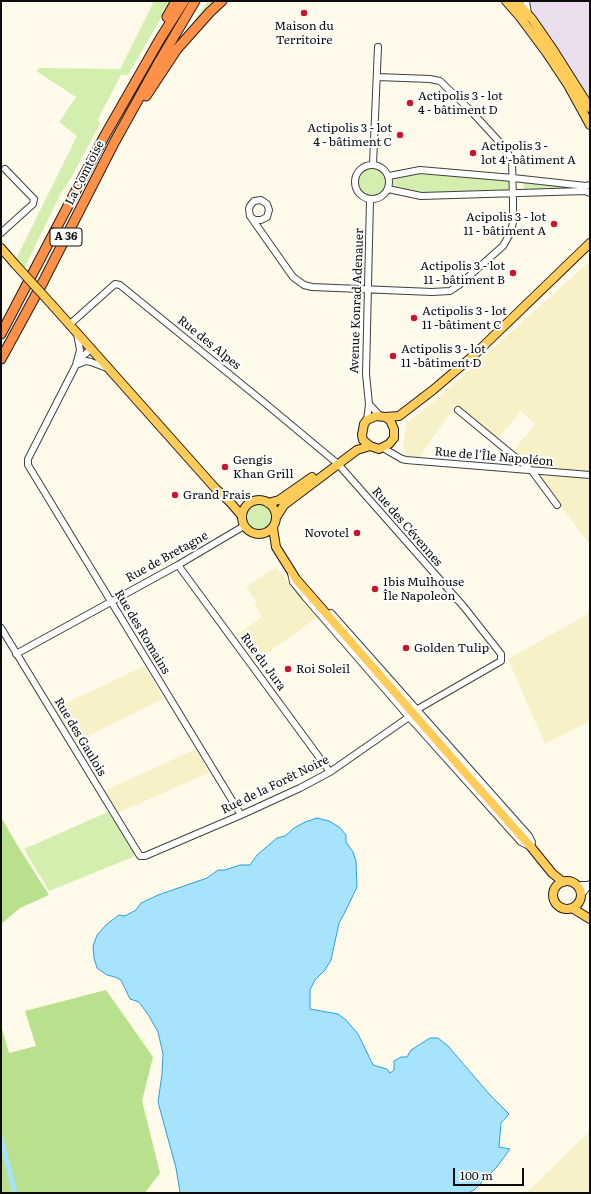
<!DOCTYPE html>
<meta charset="utf-8">
<style>
body{margin:0}
#map{position:relative;width:591px;height:1194px;overflow:hidden;background:#fffaea;font-family:Literata,serif}
canvas{display:block}
.frame{position:absolute;inset:0;border:2px solid #0c0c0c;pointer-events:none}
.scale{position:absolute;left:453px;top:1168px;width:71px;height:18px;box-sizing:border-box;border:2px solid #0c0c0c;border-top:0;padding-left:5px;font-size:12px;line-height:14px;white-space:nowrap;color:#0c0c0c;-webkit-text-stroke:3px #fff;paint-order:stroke}
</style>
<div id="map">
<canvas width="591" height="1194"></canvas>
<div class="frame"></div>
<div class="scale">100 m</div>
</div>
<script>
const c = document.querySelector('canvas').getContext('2d');
c.lineJoin = 'round';
function paint(path, color) { c.fillStyle = color; c.fill(path, 'evenodd'); }
const poly = rows => new Path2D(rows.map(r => 'M' + r).join(''));
function strokePath(path, color, width, dash) { c.strokeStyle = color; c.lineWidth = width; c.lineCap = dash ? 'butt' : 'round'; c.setLineDash(dash || []); c.stroke(path); }
function write(font, color, halo, rows, align = 'center') {
  c.font = font + ' Literata,serif'; c.lineWidth = 4; c.setLineDash([]); c.textBaseline = 'middle'; c.strokeStyle = halo; c.fillStyle = color; for (const [text, x, y, turn = 0] of rows) {
    c.save(); c.translate(x, y); c.rotate((+turn || 0) * Math.PI / 180); c.textAlign = isNaN(turn) ? turn : align; if (halo) c.strokeText(text, 0, 0); c.fillText(text, 0, 0); c.restore();
  }
}
paint(poly([
 [522,1,590,1,590,100,559,50,528,7]
]), '#eadeec');
paint(poly([
 [590,261,590,545,531,467,513,451,535,424,521,411,498,439,455,406,419,458,408,457,403,444,407,423,439,397],
 [276,567,318,617,255,662,236,636,262,617,254,604,257,602,246,587],
 [590,611,590,721,545,744,508,659,581,618],
 [144,666,163,699,76,742,54,709],
 [196,749,209,773,118,813,104,791],
 [590,1131,590,1193,526,1193]
]), '#f8f1c7');
paint(poly([
 [154,1,171,1,128,75,121,75,98,119,100,124,71,178,61,193,24,269,16,259,77,136,59,122,76,97,36,71,39,68,120,69],
 [208,1,218,1,186,33],
 '358 182a14 14 0 1 1 28 0a14 14 0 1 1-28 0Z',
 [423,173,507,181,509,182,509,190,507,192,421,194,395,188,392,184,394,179],
 [525,182,584,188,523,190,524,183],
 '246 517a14 14 0 1 1 28 0a14 14 0 1 1-28 0Z',
 [108,812,135,854,133,857,49,891,24,849]
]), '#d4eeb0');
paint(poly([
 [1,817,19,848,49,895,20,908,1,924],
 [106,990,153,1057,142,1101,160,1173,145,1193,1,1193,1,1025,9,1053,36,1046,25,1011]
]), '#b8e08d');
const water = poly([
 [317,818,329,821,339,827,346,835,346,842,353,852,356,861,357,887,344,914,339,923,331,960,325,970,315,980,310,990,310,1009,338,1014,346,1020,358,1034,373,1065,387,1069,390,1073,394,1070,394,1061,401,1057,407,1057,411,1050,430,1038,438,1038,448,1046,490,1095,509,1114,501,1123,499,1147,510,1149,496,1168,474,1190,468,1193,178,1193,180,1192,176,1168,158,1102,162,1074,163,1054,158,1032,149,1016,139,1002,130,999,121,980,115,977,107,975,97,968,94,958,93,946,97,935,107,924,119,915,125,916,136,910,141,903,158,895,207,878,218,870,225,870,240,865,250,865,257,855,277,838,285,836,294,828,305,822,317,818]
]);
paint(water, '#a8e3fd');
strokePath(water, '#27a0dc', 1);
strokePath(poly([
 [1,1139,15,1193]
]), '#a8e3fd', 5);
const minor = poly([
 [526,1,528,14],
 [373,164,378,47],
 '355 182a17 17 0 1 1 34 0a17 17 0 1 1-34 0Z',
 [389,176,420,170,513,178,586,186,590,185],
 [388,189,421,196,585,191,590,193],
 [252,218,255,220,261,220,267,217,269,210,267,204,261,200,254,201,250,206,249,209,250,216,293,277,304,285,312,287,432,292,450,291,459,285,503,246,511,232,513,222,513,201,512,160,504,147,471,111,440,81,430,79,377,77],
 [1,233,33,204,34,199,5,169],
 [69,325,115,284,120,285,266,404,338,464,464,607,501,654,501,661,416,710],
 [77,334,80,350,76,365,28,459,28,465,241,815],
 [77,361,91,349],
 [76,365,86,361,91,362,107,368],
 [369,404,380,416],
 [458,410,532,471,557,505],
 [367,420,369,404,366,374,370,199],
 [383,448,402,459,406,460,590,475],
 [178,565,330,772],
 [291,573,293,582,305,597,409,717,521,842,531,847,532,842,529,836,331,613],
 [1,628,140,856,145,856,241,815,300,788,330,772,409,717],
 [16,654,178,565,244,526],
 [576,885,588,885],
 [581,895,590,884]
]);
const major = poly([
 [506,1,520,17,546,52,568,85,590,125],
 [516,1,532,19,552,48,590,108],
 [1,248,14,263],
 [53,306,215,488,229,501,242,516],
 [385,417,399,416,433,390,474,355,590,243],
 '242 517a17 17 0 1 1 34 0a17 17 0 1 1-34 0Z',
 [268,503,279,500,312,477],
 [277,516,284,505,357,450,370,446,379,449,389,444,394,438,394,429,390,420,385,417,376,416,367,420,364,424,362,435,363,440,370,446],
 [273,528,276,547,296,579,460,767,531,847,552,873,563,882],
 '553 895a14 14 0 1 1 28 0a14 14 0 1 1-28 0Z',
 [572,908,590,919]
]);
const highway = poly([
 [167,17,176,1],
 [146,96,177,49,210,12,222,1],
 [1,334,104,137,160,39,184,1],
 [1,359,43,282,114,143,159,62,195,1]
]);
strokePath(minor, '#3f3f3f', 8);
strokePath(major, '#1d1d1d', 10);
strokePath(highway, '#1d1d1d', 11);
strokePath(minor, '#fff', 6);
strokePath(major, '#ffcc5a', 8);
strokePath(highway, '#ff9048', 9);
const majorBridge = poly([
 [14,263,53,306]
]);
strokePath(majorBridge, '#1d1d1d', 10, []);
strokePath(majorBridge, '#ffcc5a', 8);
for (const [x, y, r, color] of [
 [304,13,4,"#ca152a"],
 [410,103,4,"#ca152a"],
 [400,135,4,"#ca152a"],
 [473,153,4,"#ca152a"],
 [554,224,4,"#ca152a"],
 [513,273,4,"#ca152a"],
 [414,318,4,"#ca152a"],
 [393,356,4,"#ca152a"],
 [225,467,4,"#ca152a"],
 [175,495,4,"#ca152a"],
 [357,533,4,"#ca152a"],
 [375,589,4,"#ca152a"],
 [406,648,4,"#ca152a"],
 [288,669,4,"#ca152a"]
]) { const dot = new Path2D(); dot.arc(x, y, r, 0, 2 * Math.PI); c.fillStyle = color; c.fill(dot); strokePath(dot, '#fff', 1.5); }
for (const [x, y, w] of [
 [66,237,32]
]) { const box = new Path2D(); box.roundRect(x - w / 2, y - 9, w, 18, 3); c.fillStyle = '#fff'; c.fill(box); strokePath(box, '#0c0c0c', 1); }
write('bold 11px', '#0c0c0c', null, [
 ["A 36",66,237]
]);
write('12px', '#0c0c0c', '#fff', [
 ["Maison du",304,26,"center"],
 ["Territoire",304,40,"center"],
 ["Actipolis 3 - lot",418,96],
 ["4 - bâtiment D",418,110],
 ["Actipolis 3 - lot",392,128,"right"],
 ["4 - bâtiment C",392,142,"right"],
 ["Actipolis 3 -",481,146],
 ["lot 4 -bâtiment A",481,160],
 ["Acipolis 3 - lot",546,217,"right"],
 ["11 - bâtiment A",546,231,"right"],
 ["Actipolis 3 - lot",505,266,"right"],
 ["11 - bâtiment B",505,280,"right"],
 ["Actipolis 3 - lot",422,311],
 ["11 -bâtiment C",422,325],
 ["Actipolis 3 - lot",401,349],
 ["11 -bâtiment D",401,363],
 ["Gengis",233,460],
 ["Khan Grill",233,474],
 ["Grand Frais",183,495],
 ["Novotel",349,533,"right"],
 ["Ibis Mulhouse",383,582],
 ["Île Napoleon",383,596],
 ["Golden Tulip",414,648],
 ["Roi Soleil",296,669]
], 'left');
write('12px', '#0c0c0c', '#fff', [
 ["La Comtoise",85,173,-63],
 ["Avenue Konrad Adenauer",357,301,-88],
 ["Rue des Alpes",209,343,39],
 ["Rue de l'Île Napoléon",494,457,5],
 ["Rue des Cévennes",407,527,49],
 ["Rue de Bretagne",167,557,-29],
 ["Rue des Romains",142,632,59],
 ["Rue du Jura",263,662,54],
 ["Rue des Gaulois",80,737,59],
 ["Rue de la Forêt Noire",275,785,-26]
]);
</script>
